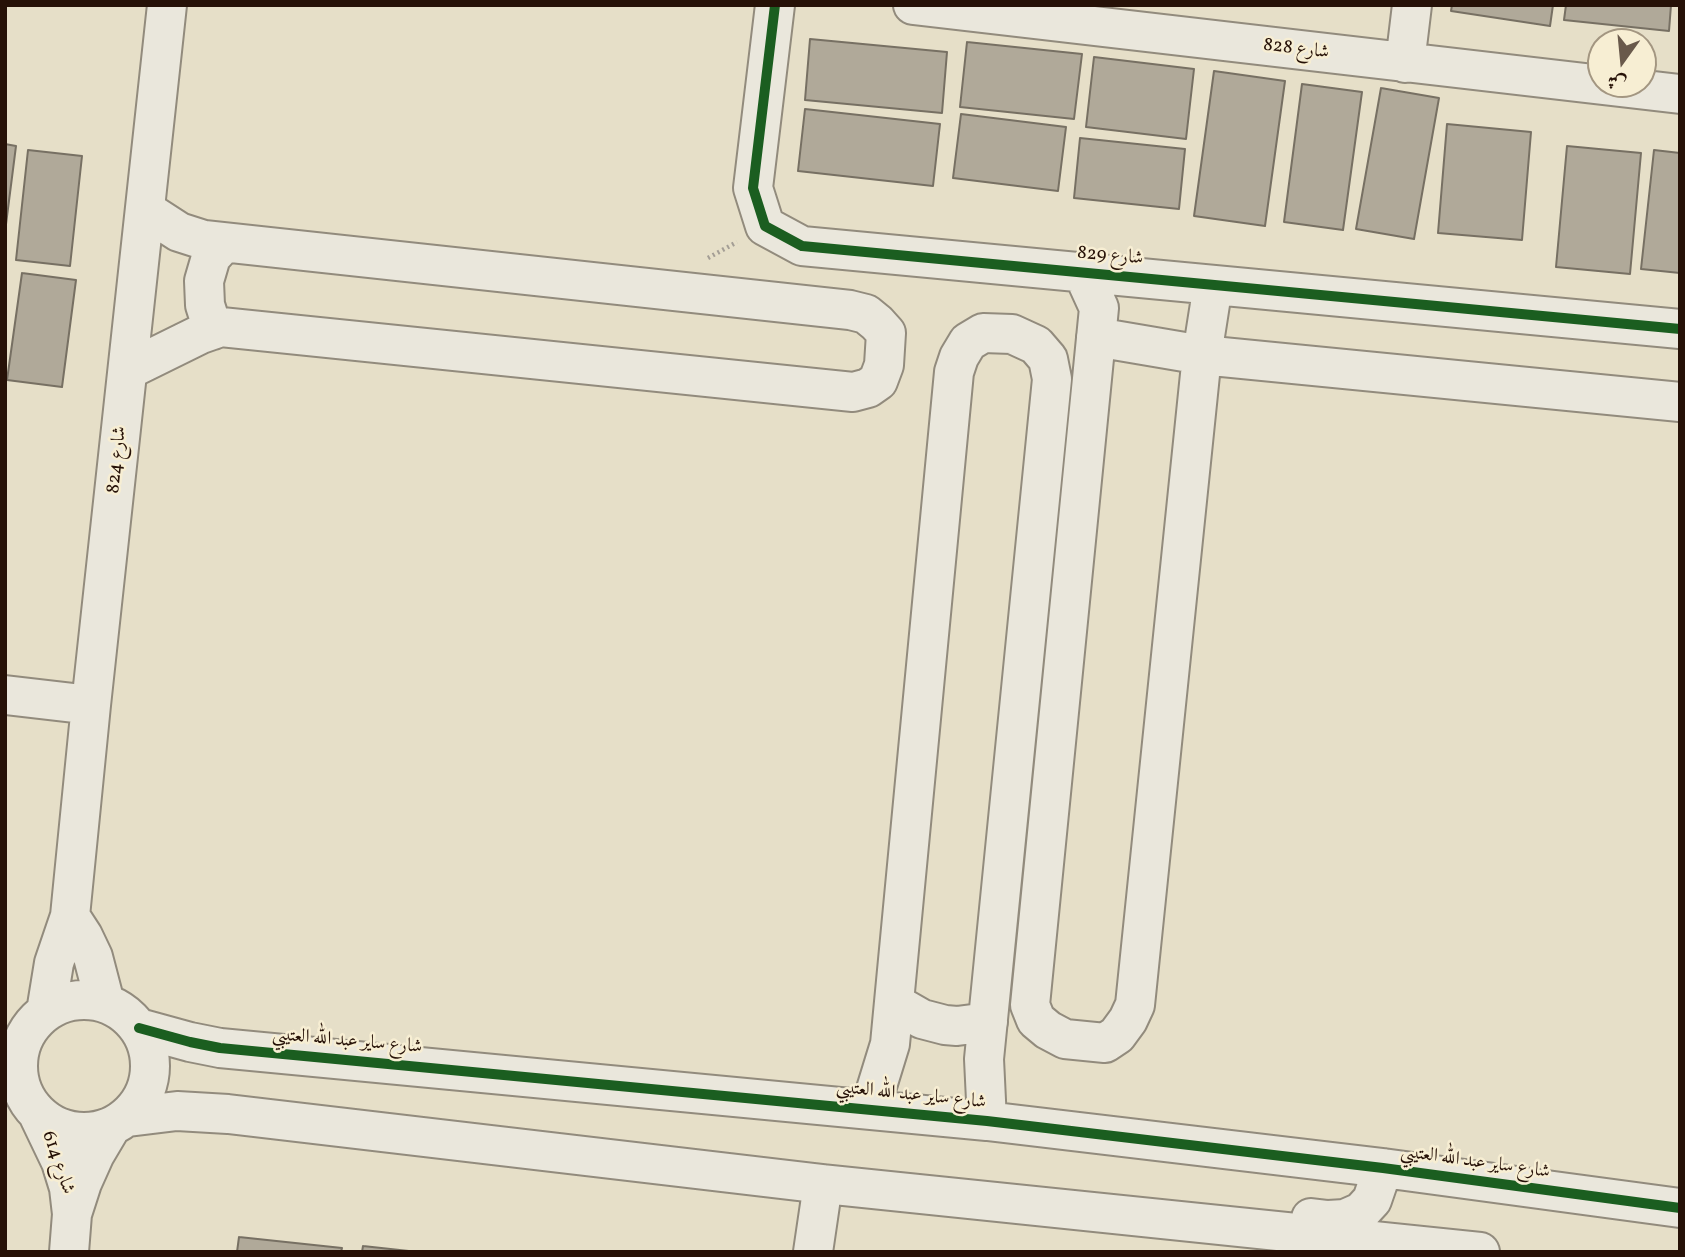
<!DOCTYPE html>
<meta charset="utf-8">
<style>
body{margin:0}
#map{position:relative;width:1685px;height:1257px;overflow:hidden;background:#e6dfc8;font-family:Vollkorn,Amiri,serif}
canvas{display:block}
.frame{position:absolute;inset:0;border:7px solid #261107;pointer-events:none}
.north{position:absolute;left:1587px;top:28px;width:70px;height:70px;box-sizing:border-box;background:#f7eed3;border:2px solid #a39681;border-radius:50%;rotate:195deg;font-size:19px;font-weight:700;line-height:28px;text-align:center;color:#261107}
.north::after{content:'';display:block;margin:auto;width:24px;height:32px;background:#69594b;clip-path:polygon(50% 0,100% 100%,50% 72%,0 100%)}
</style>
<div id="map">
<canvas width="1685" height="1257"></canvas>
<div class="frame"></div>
<div class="north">ش</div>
</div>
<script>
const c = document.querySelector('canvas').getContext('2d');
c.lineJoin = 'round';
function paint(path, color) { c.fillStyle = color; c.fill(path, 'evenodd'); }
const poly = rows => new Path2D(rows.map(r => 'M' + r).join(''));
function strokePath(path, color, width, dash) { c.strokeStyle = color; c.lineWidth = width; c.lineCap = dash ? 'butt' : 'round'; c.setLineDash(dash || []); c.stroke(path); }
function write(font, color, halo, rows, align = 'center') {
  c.font = font + ' Vollkorn,Amiri,serif'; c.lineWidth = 5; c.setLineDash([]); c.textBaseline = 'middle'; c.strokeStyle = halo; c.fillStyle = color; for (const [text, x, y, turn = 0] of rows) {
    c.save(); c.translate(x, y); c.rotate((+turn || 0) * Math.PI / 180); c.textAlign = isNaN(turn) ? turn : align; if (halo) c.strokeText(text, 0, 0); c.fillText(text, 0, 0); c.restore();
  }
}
const building = poly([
 [1452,5,1553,5,1550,26,1451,11,1452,5],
 [1566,5,1671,5,1669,31,1564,20,1566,5],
 [810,39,947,52,942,113,805,100,810,39],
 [967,42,1082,54,1074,119,960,107,967,42],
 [1094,57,1194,69,1186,139,1086,127,1094,57],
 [1214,71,1285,81,1265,226,1194,216,1214,71],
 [1302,84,1362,92,1343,230,1284,222,1302,84],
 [1381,88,1439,98,1414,239,1356,229,1381,88],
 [805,109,940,124,933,186,798,171,805,109],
 [961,114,1066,127,1058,191,953,178,961,114],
 [1447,124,1531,132,1522,240,1438,233,1447,124],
 [1080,138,1185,149,1179,209,1074,198,1080,138],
 [5,144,16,146,5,232,5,144],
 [1567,146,1641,153,1630,274,1556,267,1567,146],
 [28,150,82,156,70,266,16,260,28,150],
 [1654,150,1680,153,1680,273,1641,269,1654,150],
 [22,273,76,280,62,387,7,380,22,273],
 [239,1237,342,1248,341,1252,237,1252,239,1237],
 [363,1246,418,1252,362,1252,363,1246]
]);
paint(building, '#b0a999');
strokePath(building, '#777063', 2);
const minor = poly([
 [775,5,753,188,765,226,802,246,1680,329],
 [913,5,1680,94],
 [1405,63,1412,5],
 [1083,273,1099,308,1030,1005,1036,1020,1048,1030,1065,1039,1105,1043,1117,1035,1128,1020,1135,1005,1202,355,1213,285],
 [213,330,205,305,204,281,211,257,224,243],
 [1096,337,1202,355,1680,402],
 [128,370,201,334,221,327,853,392,868,388,878,381,884,365,886,333,877,323,866,314,850,310,204,240,179,232,145,210],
 [5,695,91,705],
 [70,916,83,936,93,957,105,1003],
 '18 1066a66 66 0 1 1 132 0a66 66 0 1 1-132 0Z',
 [894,1003,922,1019,945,1025,957,1026,988,1022],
 [46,1012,54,963,70,916,91,705,167,5],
 [139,1028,190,1042,220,1048,987,1121,1383,1168,1680,1208],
 [870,1109,890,1044,954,372,959,357,968,342,983,333,1012,334,1036,345,1048,359,1052,379,984,1059,987,1121],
 [38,1114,61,1162,69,1188,72,1214],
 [128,1117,177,1111,228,1114,823,1184,1480,1252],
 [1311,1218,1328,1220,1345,1219,1361,1212,1372,1200,1383,1168],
 [69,1252,72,1214,82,1183,95,1154,111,1127],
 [813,1252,823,1184]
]);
strokePath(minor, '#928b7d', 42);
strokePath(poly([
 [708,258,737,242]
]), '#a49e95', 4.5, [2, 3.5]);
strokePath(minor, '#eae7dc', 38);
strokePath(poly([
 [775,5,753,188,765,226,802,246,1680,329],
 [139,1028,190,1042,220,1048,987,1121,1383,1168,1680,1208]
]), '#1b5e20', 10);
write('19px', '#261107', '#f7eed3', [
 ["شارع 828",1296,50,7],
 ["شارع 829",1110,257,5],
 ["شارع 824",118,460,-84],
 ["شارع ساير عبد الله العتيبي",347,1042,5],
 ["شارع ساير عبد الله العتيبي",911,1096,6],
 ["شارع 614",57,1163,71],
 ["شارع ساير عبد الله العتيبي",1475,1163,8]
]);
</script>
